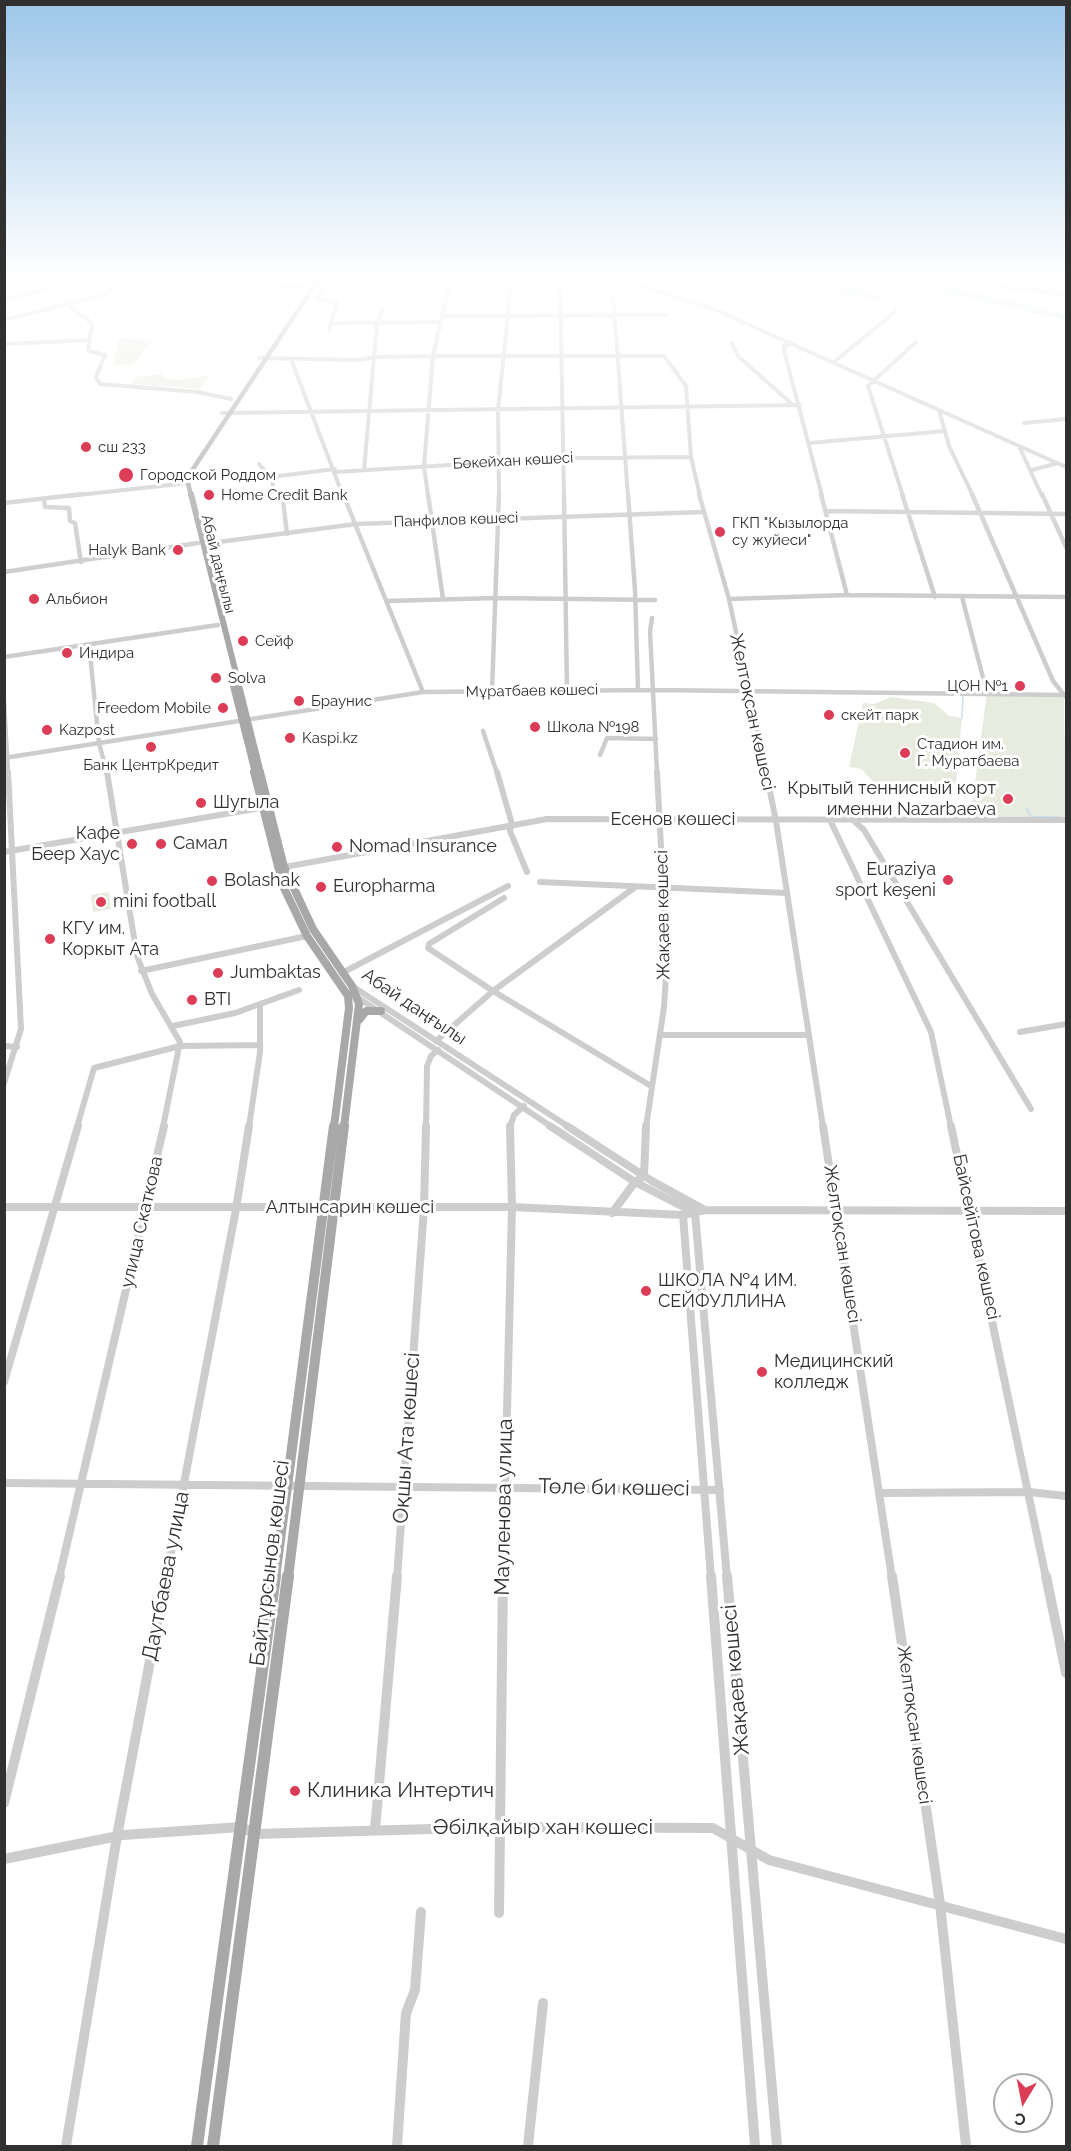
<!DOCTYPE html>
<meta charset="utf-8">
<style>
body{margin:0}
#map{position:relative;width:1071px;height:2151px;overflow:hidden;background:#fff;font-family:Raleway,sans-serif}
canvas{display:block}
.frame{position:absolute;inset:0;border:6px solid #303030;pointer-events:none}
.north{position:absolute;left:993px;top:2073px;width:60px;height:60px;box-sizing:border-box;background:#fff;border:2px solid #acacac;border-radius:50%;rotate:190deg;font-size:16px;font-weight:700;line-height:24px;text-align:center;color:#303030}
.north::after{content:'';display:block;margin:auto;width:21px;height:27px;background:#dc3c55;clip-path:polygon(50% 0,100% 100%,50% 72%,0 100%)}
</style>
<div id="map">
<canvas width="1071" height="2151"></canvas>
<div class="frame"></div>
<div class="north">С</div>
</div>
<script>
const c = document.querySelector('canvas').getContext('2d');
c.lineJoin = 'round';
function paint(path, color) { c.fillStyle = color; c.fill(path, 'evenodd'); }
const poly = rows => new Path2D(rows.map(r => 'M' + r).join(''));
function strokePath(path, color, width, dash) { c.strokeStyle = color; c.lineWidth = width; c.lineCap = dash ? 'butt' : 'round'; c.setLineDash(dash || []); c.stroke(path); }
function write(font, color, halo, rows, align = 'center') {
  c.font = font + ' Raleway,sans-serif'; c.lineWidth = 6; c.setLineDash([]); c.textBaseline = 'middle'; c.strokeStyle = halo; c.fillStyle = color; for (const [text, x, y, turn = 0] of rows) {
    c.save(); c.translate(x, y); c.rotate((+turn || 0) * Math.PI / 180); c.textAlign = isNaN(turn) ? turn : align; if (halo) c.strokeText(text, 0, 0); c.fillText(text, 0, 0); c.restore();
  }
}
paint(poly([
 [119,337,119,338,153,340,133,365,113,365],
 [163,374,163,378,181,380,210,375,200,389,131,384,137,377],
 [987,693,1064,695,1066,820,970,820],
 [891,697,934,703,949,716,962,718,956,784,942,782,923,792,905,791,876,784,861,769,849,767,863,703,874,704],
 [109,892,111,909,93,912,91,895]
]), '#e7ecdf');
paint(poly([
 [787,277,910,277,1040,308,1066,316,1066,320,893,282,877,288,844,281,840,283,887,298,888,300,883,301,814,290]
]), '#cce1eb');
strokePath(poly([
 [962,718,963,695]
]), '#cce1eb', 1.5);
strokePath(poly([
 [1027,809,1031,817,1058,817]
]), '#cce1eb', 2);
strokePath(poly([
 [152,277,313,288],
 [614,277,716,310,1066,467],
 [958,277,995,286,1066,294],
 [560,279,564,496],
 [4,282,25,277],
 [324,289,317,299,337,303,329,330],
 [1052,291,1049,285,1055,277],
 [613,295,628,496],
 [4,300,94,277],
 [66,304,92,323,88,351,105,355,96,377,100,384,197,392,231,399],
 [444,316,667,315],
 [4,320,106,294,122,277],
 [332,323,441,322],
 [732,343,738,356,793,405],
 [4,344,90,340],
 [791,344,784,346,784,350,822,496],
 [259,358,360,360,374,357,433,356,664,356,686,386,691,457,700,496],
 [291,359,343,496],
 [834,362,896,311],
 [939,410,949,446,973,496],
 [222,413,800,405],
 [1024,423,1066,419],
 [809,443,945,431],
 [1019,446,1042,496],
 [259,464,272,479,274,492,278,496],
 [364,470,377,324,383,308],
 [1032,470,1058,463],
 [336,472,562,458,691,457],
 [271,477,335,469],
 [69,496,188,483],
 [428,496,424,466,433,356,451,277],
 [499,496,498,410,512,277],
 [903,496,868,386,916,342]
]), '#cdcdcd', 4);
strokePath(poly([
 [276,494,283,501,287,534],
 [343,494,423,692],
 [428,494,443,599],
 [564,494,567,690],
 [628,494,635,590,638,690],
 [699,494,729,599,766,773],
 [821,494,847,595],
 [902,494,935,597],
 [972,494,1053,681,1065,696],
 [1042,494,1066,547],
 [44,499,45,507,69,508,70,521,75,523,81,562],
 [4,503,83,494],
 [826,511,1066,514],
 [203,544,356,524,703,512],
 [4,572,198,543],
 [962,597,987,693],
 [729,599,847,595,1066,597],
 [387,601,496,598,655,600],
 [652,618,650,631,657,773],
 [89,644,99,743,107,773],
 [4,657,218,625],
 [492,691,499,494],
 [4,701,8,773],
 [483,731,497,773],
 [600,755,607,738,656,739],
 [4,758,423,692,653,690,1066,695]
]), '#cdcdcd', 4.5);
strokePath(poly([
 [107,772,137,956,152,994,180,1042,163,1127],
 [497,772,512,824,510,831,527,872],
 [766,772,776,821,823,1127],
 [830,820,931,1032,951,1127],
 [853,820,864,830,1031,1109],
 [4,852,266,807],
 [279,868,547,819,1066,820],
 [540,882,787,893],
 [504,898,429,944,428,948,493,991,651,1086],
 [141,971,307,936],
 [342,973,508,886],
 [352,986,569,1127],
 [354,995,552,1127],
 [173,1026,235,1013,299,990],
 [1020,1032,1066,1024],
 [660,1035,809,1035],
 [436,1041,493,991,634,888],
 [4,1046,17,1047],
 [4,1083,21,1029,8,772],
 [77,1127,94,1068,180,1046,260,1045],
 [249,1127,260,1052,260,1005],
 [426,1127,427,1066,431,1056,438,1050],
 [510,1127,514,1115,524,1106],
 [646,1127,664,1007,667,960,657,772]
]), '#cdcdcd', 6);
strokePath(poly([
 [550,1126,635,1182,695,1213],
 [567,1126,652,1181,705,1210],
 [823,1126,892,1578],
 [951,1126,1046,1578],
 [4,1207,512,1207,683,1215,705,1210,1066,1211],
 [612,1213,635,1182,644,1176,646,1126],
 [695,1213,727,1578],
 [683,1215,711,1578],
 [4,1382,78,1126],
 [4,1483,720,1490],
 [880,1493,1029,1492,1066,1496],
 [59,1578,164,1126],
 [166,1578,236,1209,249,1126],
 [397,1578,424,1208,426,1126],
 [503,1578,512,1207,510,1126]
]), '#cdcdcd', 8);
strokePath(poly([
 [711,1576,755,2146],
 [727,1576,777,2146],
 [892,1576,940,1904,966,2146],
 [1046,1576,1066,1673],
 [4,1803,60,1576],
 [375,1830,397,1576],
 [4,1859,123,1835,241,1827,256,1834,501,1827,713,1828,769,1860,1066,1939],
 [499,1913,503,1576],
 [66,2146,117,1836,166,1576],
 [397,2146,406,2013,415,1990,421,1912],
 [528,2146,543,2003]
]), '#cdcdcd', 10);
strokePath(poly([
 [191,496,187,478,320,277]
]), '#a8a8a8', 4.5);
strokePath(poly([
 [191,494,261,773],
 [231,678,255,773]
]), '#a8a8a8', 6);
strokePath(poly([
 [254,772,283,886,307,936,348,996,349,1008,334,1127],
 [260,772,284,867,313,929,352,986,359,1004,344,1127],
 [359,1020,366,1011,381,1011]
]), '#a8a8a8', 8);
strokePath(poly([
 [275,1578,334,1126],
 [288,1578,344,1126]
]), '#a8a8a8', 10);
strokePath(poly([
 [197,2146,275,1576],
 [213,2146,288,1576]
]), '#a8a8a8', 12);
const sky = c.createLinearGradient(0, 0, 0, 579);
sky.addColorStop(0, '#9dc6e9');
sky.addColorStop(0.48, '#fff');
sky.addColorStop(1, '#ffffff00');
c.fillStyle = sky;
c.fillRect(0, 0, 1071, 579);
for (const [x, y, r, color] of [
 [86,447,6,"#dc3c55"],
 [126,475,8,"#dc3c55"],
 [209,495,6,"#dc3c55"],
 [720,532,6,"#dc3c55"],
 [178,550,6,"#dc3c55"],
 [34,599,6,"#dc3c55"],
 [243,641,6,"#dc3c55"],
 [67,653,6,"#dc3c55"],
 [216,678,6,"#dc3c55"],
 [1020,686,6,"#dc3c55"],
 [299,701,6,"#dc3c55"],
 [223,708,6,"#dc3c55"],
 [829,715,6,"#dc3c55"],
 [535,727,6,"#dc3c55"],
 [47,730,6,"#dc3c55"],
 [290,738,6,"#dc3c55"],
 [151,747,6,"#dc3c55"],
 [905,753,6,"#dc3c55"],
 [1008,799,6,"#dc3c55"],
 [201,803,6,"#dc3c55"],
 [132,844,6,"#dc3c55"],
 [161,844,6,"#dc3c55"],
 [337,847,6,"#dc3c55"],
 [948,880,6,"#dc3c55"],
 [212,881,6,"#dc3c55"],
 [321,887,6,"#dc3c55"],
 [101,902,6,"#dc3c55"],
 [50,939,6,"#dc3c55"],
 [218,973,6,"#dc3c55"],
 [192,1000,6,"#dc3c55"],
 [646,1291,6,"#dc3c55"],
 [762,1372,6,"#dc3c55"],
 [295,1791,6,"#dc3c55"]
]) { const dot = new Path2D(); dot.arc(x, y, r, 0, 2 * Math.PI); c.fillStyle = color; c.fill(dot); strokePath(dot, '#fff', 2); }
write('15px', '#303030', '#fff', [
 ["сш 233",98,447],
 ["Городской Роддом",140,475],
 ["Home Credit Bank",221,495],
 ["ГКП \"Кызылорда",732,523],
 ["су жуйеси\"",732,540],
 ["Halyk Bank",166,550,"right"],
 ["Альбион",46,599],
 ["Сейф",255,641],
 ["Индира",79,653],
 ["Solva",228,678],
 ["ЦОН №1",1008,686,"right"],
 ["Браунис",311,701],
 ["Freedom Mobile",211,708,"right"],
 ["скейт парк",841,715],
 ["Школа №198",547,727],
 ["Kazpost",59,730],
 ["Kaspi.kz",302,738],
 ["Стадион им.",917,744],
 ["Г. Муратбаева",917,761],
 ["Банк ЦентрКредит",151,765,"center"]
], 'left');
write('15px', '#303030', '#fff', [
 ["Бөкейхан көшесі",513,461,-3],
 ["Панфилов көшесі",456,520,-2],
 ["Абай даңғылы",218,564,76],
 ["Мұратбаев көшесі",532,691,-1]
]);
write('18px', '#303030', '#fff', [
 ["Желтоқсан көшесі",752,712,78],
 ["Есенов көшесі",673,820],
 ["Жақаев көшесі",663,915,-91],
 ["Абай даңғылы",414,1007,34],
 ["Алтынсарин көшесі",350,1208],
 ["улица Скаткова",142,1222,-77],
 ["Байсейітова көшесі",976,1237,78],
 ["Желтоқсан көшесі",842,1244,81],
 ["Желтоқсан көшесі",914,1725,82]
]);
write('18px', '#303030', '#fff', [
 ["Крытый теннисный корт",996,789,"right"],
 ["именни Nazarbaeva",996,810,"right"],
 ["Шугыла",213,803],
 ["Кафе",120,834,"right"],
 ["Беер Хаус",120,855,"right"],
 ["Самал",173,844],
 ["Nomad Insurance",349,847],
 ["Euraziya",936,870,"right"],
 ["sport keşeni",936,891,"right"],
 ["Bolashak",224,881],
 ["Europharma",333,887],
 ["mini football",113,902],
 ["КГУ им.",62,929],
 ["Коркыт Ата",62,950],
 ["Jumbaktas",230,973],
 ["BTI",204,1000],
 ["ШКОЛА №4 ИМ.",658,1281],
 ["СЕЙФУЛЛИНА",658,1302],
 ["Медицинский",774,1362],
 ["колледж",774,1383]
], 'left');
write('21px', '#303030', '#fff', [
 ["Оқшы Ата көшесі",407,1438,-86],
 ["Төле би көшесі",614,1488,1],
 ["Мауленова улица",504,1507,-89],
 ["Байтұрсынов көшесі",270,1563,-83],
 ["Даутбаева улица",166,1576,-79],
 ["Жақаев көшесі",736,1680,-95],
 ["Әбілқайыр хан көшесі",543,1828]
]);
write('21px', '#303030', '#fff', [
 ["Клиника Интертич",307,1791]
], 'left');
</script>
